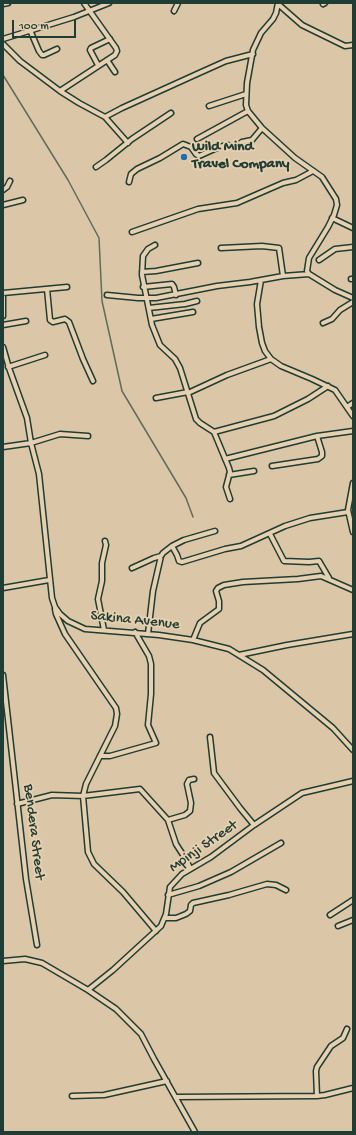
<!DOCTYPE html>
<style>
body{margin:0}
#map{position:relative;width:356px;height:1135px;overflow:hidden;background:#dbc7a8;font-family:"Gochi Hand",sans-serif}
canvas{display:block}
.frame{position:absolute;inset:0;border:4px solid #1f3d34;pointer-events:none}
.scale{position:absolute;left:12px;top:20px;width:64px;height:18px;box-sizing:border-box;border:2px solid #1f3d34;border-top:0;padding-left:5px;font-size:12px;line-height:14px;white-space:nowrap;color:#1f3d34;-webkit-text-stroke:3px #e7d0b0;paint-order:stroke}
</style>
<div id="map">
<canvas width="356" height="1135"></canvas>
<div class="frame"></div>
<div class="scale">100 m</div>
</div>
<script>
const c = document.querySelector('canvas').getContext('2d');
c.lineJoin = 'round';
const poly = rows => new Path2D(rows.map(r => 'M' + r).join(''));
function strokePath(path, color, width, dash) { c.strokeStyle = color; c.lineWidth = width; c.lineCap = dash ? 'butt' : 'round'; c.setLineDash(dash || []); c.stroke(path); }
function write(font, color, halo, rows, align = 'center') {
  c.font = font + ' "Gochi Hand",sans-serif'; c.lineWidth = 3.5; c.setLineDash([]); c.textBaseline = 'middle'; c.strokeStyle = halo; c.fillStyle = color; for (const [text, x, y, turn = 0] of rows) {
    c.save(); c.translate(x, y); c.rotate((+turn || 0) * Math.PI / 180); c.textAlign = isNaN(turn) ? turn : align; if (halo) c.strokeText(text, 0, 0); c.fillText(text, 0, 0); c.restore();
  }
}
strokePath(poly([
 [3,75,68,180,99,238,102,301,122,391,186,498,193,517]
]), '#5f6c5c', 1.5);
const minor = poly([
 [278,3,276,13,273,19,261,33,253,50,247,83,246,105,248,111,262,128,295,158,322,177,336,199,337,205,334,215,328,227,309,258,307,271,309,274,335,290,353,298],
 [3,4,8,3],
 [278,4,302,25,345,46,353,45],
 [323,4,325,3],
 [174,11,178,3],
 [30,30,39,51,42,55,44,55,57,49],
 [3,39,74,17,109,3],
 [3,44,20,61,60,91,79,103,105,117,128,143],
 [107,60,115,72],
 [98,65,90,50,91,48,110,39],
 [60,91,115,55,117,51,116,48,84,3],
 [209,106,246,94],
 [105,117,122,108,197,74,226,61,253,54],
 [197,139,248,111],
 [96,167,106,160,132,139,171,113],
 [129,182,131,174,137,169,160,158,183,144,191,147,196,154,199,156,219,147,228,145,235,147,242,142,252,140,262,128],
 [3,190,7,187,10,181],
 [3,205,23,200],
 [332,218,353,228],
 [132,232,198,209,237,203,283,183,296,180,313,171],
 [155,245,148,249,143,256,142,275,152,325,160,345,175,359,180,368,196,419,200,423,214,432,229,468,230,472,226,487,230,499],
 [221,248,262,246,279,248,283,276],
 [319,260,335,249,353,247],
 [142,272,156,271,198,263],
 [351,279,353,279],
 [261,280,257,304,259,327,262,343,265,351,271,359,281,366,312,379,335,390,353,416],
 [143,287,172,284,174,287,176,295],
 [47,289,50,320,53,322,65,319,69,322,83,359,93,381],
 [3,293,67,287],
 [107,295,138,298,156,298,217,286,250,282,283,276,309,274],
 [3,297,3,316],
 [149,308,185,304,197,301],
 [151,319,193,312],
 [323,323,332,319,340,310,353,302],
 [3,325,26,321],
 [3,347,9,368,27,418,31,443,39,474,52,598,55,607,60,614,68,621,85,629,159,635,193,640,229,649,263,670,333,728,353,750],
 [8,367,45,355],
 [188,393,227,375,271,359],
 [156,398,188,392],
 [347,407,353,403],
 [214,432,274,416,308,399,328,386],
 [3,447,31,443,60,434,88,436],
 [225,459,317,436,353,431],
 [272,466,318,459,322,456,322,452,317,436],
 [229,475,254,471],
 [353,483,348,510,353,532],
 [270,534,284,561,309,562,319,561,329,578],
 [172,546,177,555,179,561,182,562,225,549,241,546,285,526,310,518,348,512],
 [132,568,154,558,161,556],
 [3,588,49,580],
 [55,609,56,614,65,634,116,708,117,714,115,726,86,784,83,796,88,852,94,864,123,892,156,931],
 [104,630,98,599,102,581,102,563,106,545,105,541],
 [148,634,153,591,161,556,163,553,172,546,184,540,215,531],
 [193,640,200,623,219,609,219,601,216,591,218,588,224,585,243,582,298,579,321,576,353,590],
 [239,655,287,645,353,634],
 [3,675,26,879,37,945],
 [210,737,214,773,240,808,254,825],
 [100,756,110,756,156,743,148,725,151,694,151,664,149,656,135,632],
 [17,804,52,795,83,796,140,789,168,820,176,844,185,858,190,868],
 [168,820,185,815,190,811,191,803,187,784,189,780,194,779],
 [168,895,199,886,231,872,281,843],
 [330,915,353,900],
 [165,918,176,918,186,914,190,911,191,905,193,903,229,895,267,884,276,885,286,890],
 [338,926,353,920],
 [3,961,25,959,42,963,88,990,116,1009,141,1034,154,1059,195,1132],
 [88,990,113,970,161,926,166,914,170,887,182,874,211,857,254,825,302,793,353,781],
 [72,1096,104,1095,167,1081],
 [317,1096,316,1071,317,1067,331,1046,343,1038,347,1029],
 [176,1097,317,1096,325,1095,353,1088]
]);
strokePath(minor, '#1f3d34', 7);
strokePath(minor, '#e7d0b0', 4);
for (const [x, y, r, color] of [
 [184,157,4,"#1f6fb2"]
]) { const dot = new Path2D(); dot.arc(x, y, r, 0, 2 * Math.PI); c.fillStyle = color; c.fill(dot); strokePath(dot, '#e7d0b0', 1.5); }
write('bold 15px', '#1f3d34', '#e7d0b0', [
 ["Wild Mind",192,148],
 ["Travel Company",192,165]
], 'left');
write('15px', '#1f3d34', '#e7d0b0', [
 ["Sakina Avenue",135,621,6],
 ["Bendera Street",33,832,83],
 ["Mpinji Street",204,847,-35]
]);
</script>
